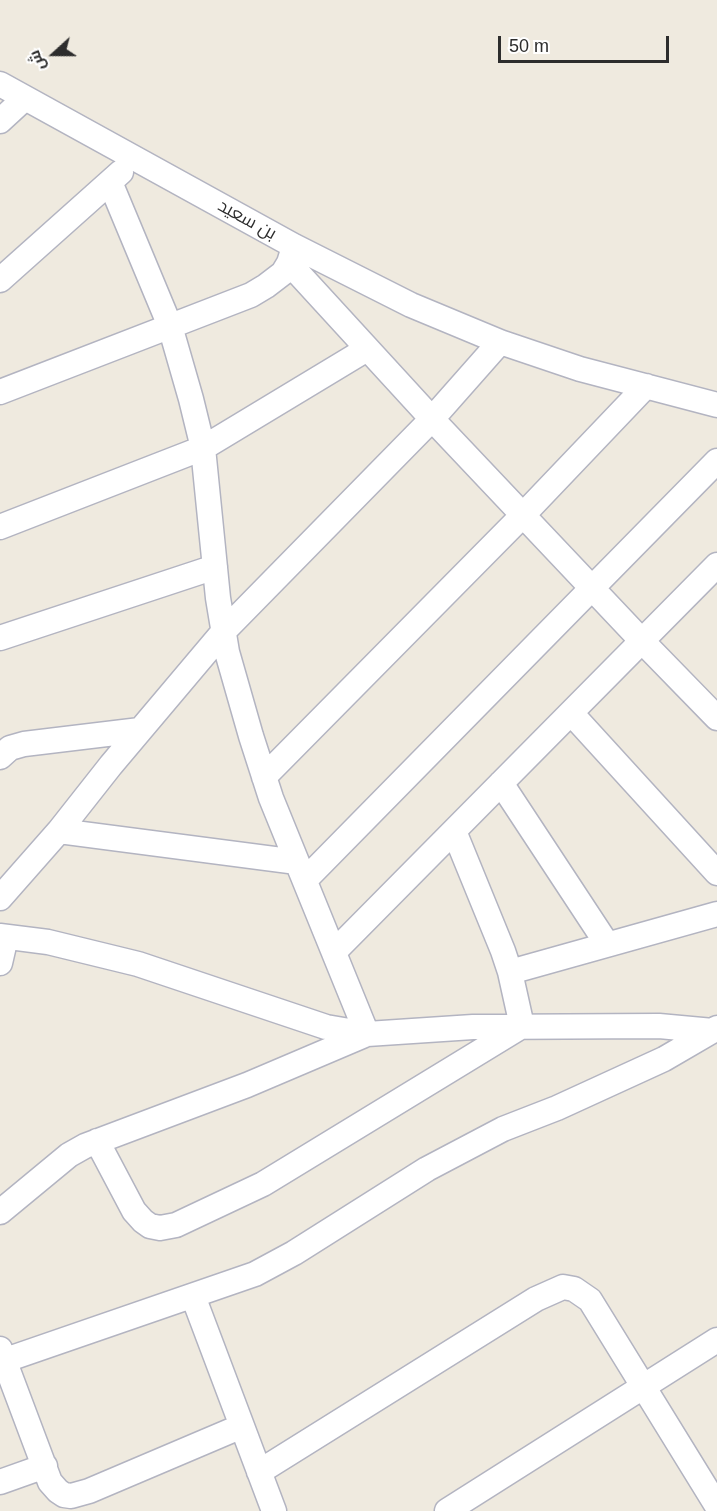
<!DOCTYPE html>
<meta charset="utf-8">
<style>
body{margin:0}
#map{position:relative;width:717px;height:1511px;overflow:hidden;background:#efeadf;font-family:Arial,Cairo,sans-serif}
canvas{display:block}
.north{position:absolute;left:24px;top:24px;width:60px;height:60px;-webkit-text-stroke:4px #fff;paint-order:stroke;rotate:249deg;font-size:16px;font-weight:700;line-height:24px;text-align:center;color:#2d2d2d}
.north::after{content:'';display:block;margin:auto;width:21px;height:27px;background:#2d2d2d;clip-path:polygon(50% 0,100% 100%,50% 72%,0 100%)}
.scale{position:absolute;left:498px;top:36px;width:171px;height:27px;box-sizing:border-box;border:3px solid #2d2d2d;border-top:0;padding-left:8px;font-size:18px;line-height:21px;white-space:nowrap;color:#2d2d2d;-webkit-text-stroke:4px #fff;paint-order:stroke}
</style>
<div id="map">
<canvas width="717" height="1511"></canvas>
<div class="north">ش</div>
<div class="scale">50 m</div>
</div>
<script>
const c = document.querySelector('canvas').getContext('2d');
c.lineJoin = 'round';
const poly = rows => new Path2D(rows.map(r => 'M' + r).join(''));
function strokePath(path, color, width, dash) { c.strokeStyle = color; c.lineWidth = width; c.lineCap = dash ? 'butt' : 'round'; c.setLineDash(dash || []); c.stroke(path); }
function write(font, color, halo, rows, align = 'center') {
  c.font = font + ' Arial,Cairo,sans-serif'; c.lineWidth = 4.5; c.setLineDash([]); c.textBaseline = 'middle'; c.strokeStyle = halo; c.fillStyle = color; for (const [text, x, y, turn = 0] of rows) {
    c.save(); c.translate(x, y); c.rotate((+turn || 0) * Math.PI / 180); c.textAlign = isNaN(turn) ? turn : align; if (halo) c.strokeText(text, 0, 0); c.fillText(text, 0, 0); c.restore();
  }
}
const minor = poly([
 [0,84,294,246,411,305,500,342,580,369,717,405],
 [0,121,25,98],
 [289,263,432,419,642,641,717,718],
 [0,280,121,172],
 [0,392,251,295,266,286,283,273,289,263,293,250],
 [0,527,203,448,367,349],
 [0,638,215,567],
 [571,713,717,873],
 [0,757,10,748,24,744,140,730],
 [264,777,523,515,646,386],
 [501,783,607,944],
 [59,831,297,862],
 [305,880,717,461],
 [0,898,59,831,111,765,224,631,432,419,500,342],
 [0,936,48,942,138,964,326,1027,367,1034,473,1027,659,1026,713,1031],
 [334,952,717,565],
 [0,963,6,937],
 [510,972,717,914],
 [97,1141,134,1211,143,1221,150,1226,160,1228,176,1225,263,1184,522,1026,510,972,503,951,454,831],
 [0,1212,69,1155,85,1146,247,1085,367,1034,271,798,251,736,227,652,218,598,203,448,191,399,170,326,110,182],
 [193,1296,274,1511],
 [0,1349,50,1482,58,1491,64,1495,71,1496,89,1491,242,1426],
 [0,1362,255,1274,294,1253,427,1169,503,1129,557,1108,664,1059,717,1028],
 [259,1472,536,1299,563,1287,574,1289,590,1300,717,1506],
 [0,1482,45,1466],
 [447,1511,717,1340]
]);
strokePath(minor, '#b3b4c1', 27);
strokePath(minor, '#fff', 24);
write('18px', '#2d2d2d', '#fff', [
 ["بن سعيد",247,220,29]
]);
</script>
